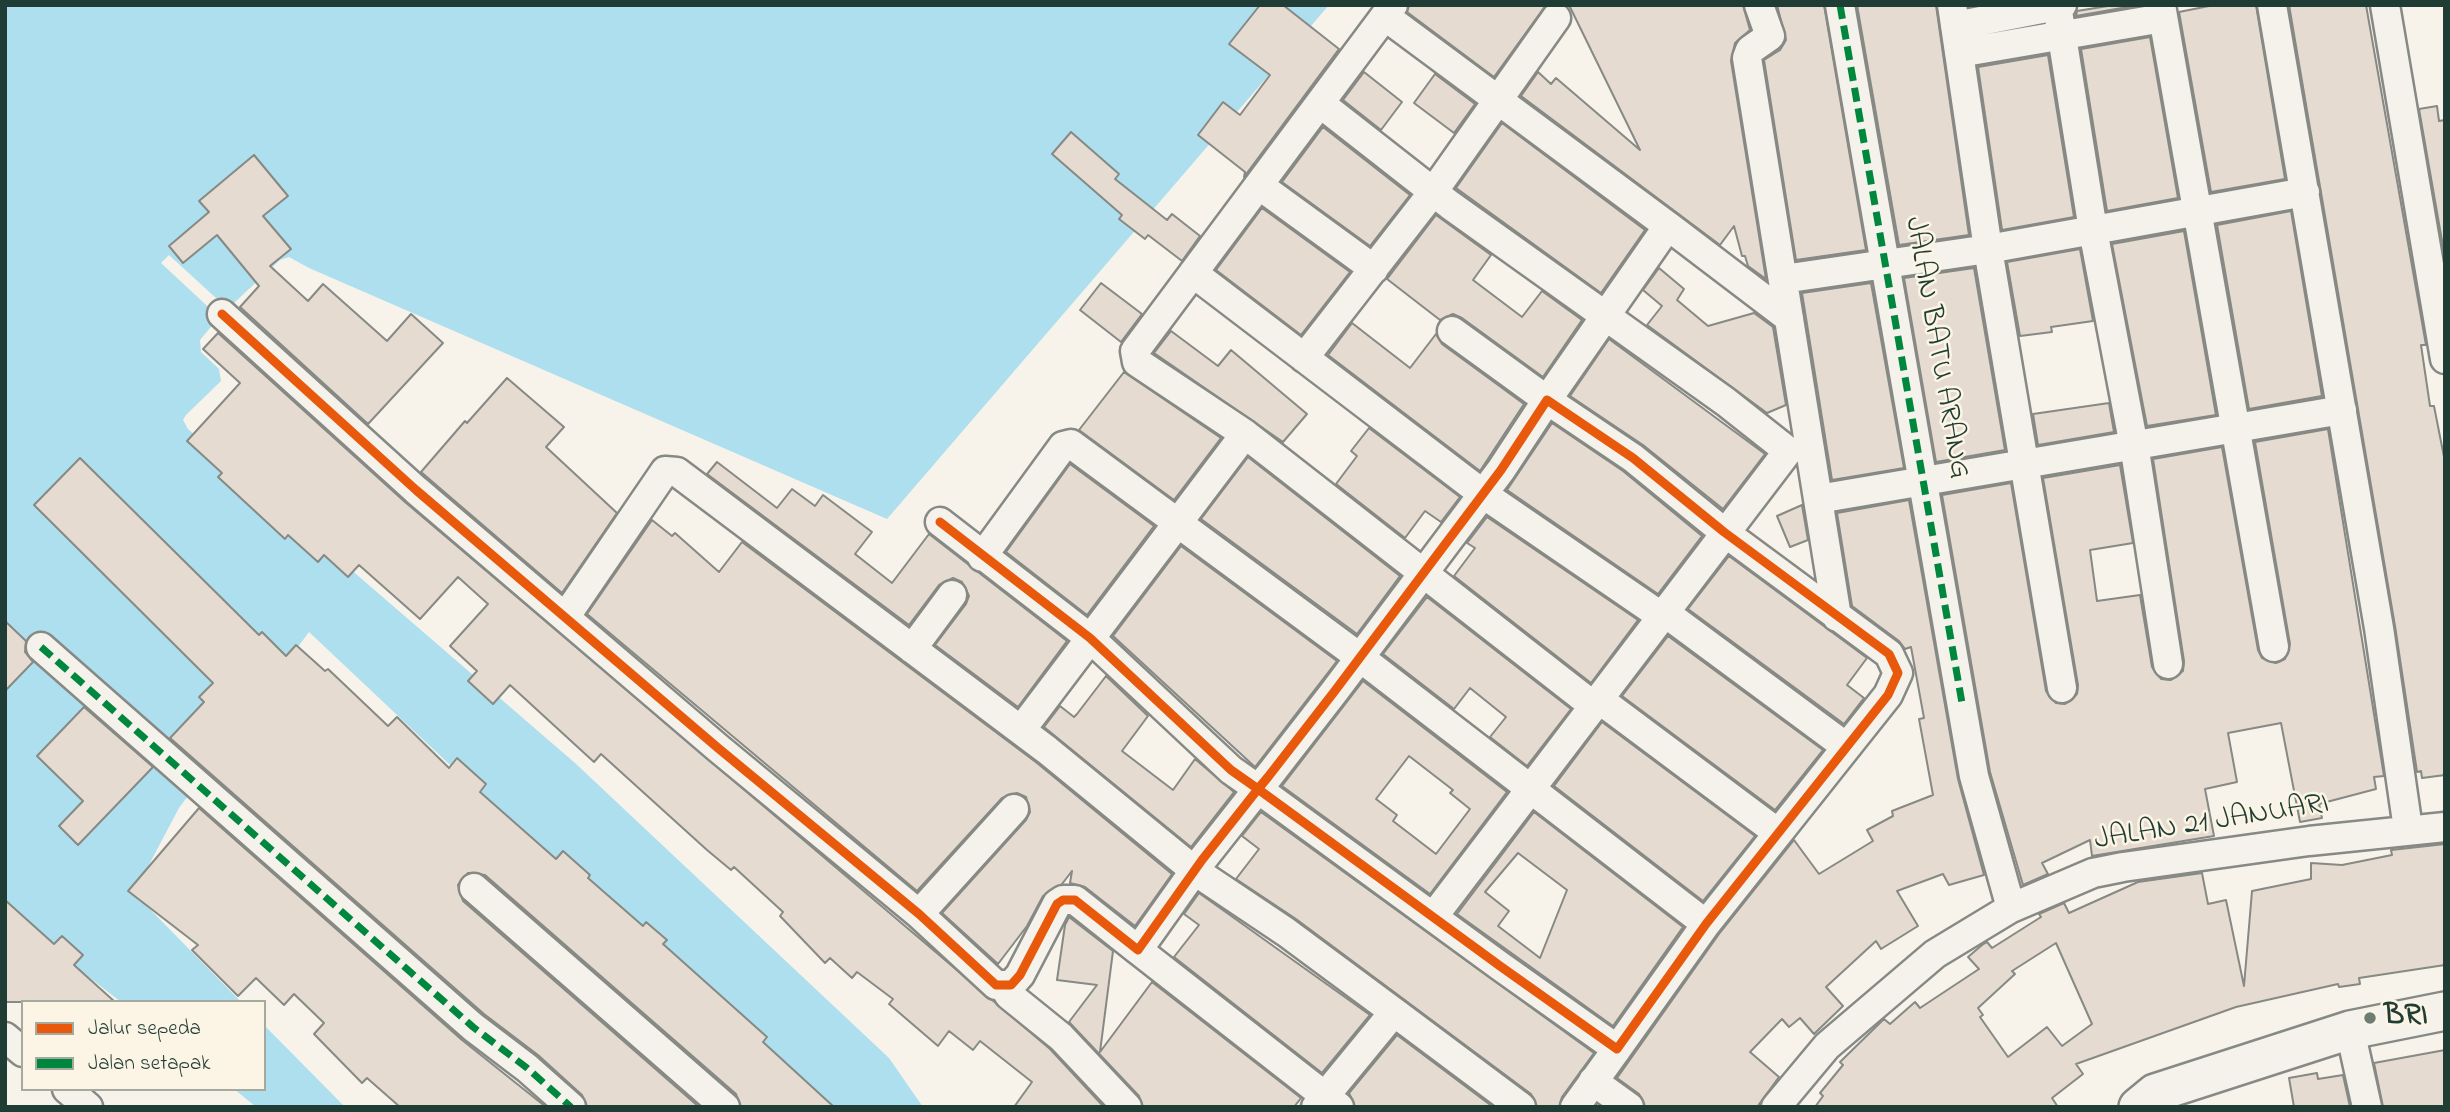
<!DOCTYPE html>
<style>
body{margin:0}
#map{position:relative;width:2450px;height:1112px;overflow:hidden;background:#f7f3ea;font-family:"Indie Flower",sans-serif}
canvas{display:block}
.frame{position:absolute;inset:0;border:7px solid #1f3d34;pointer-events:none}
.legend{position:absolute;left:21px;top:1000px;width:245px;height:91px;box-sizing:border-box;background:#fcf5e5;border:2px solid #a4ab9e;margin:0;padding:9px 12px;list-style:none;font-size:21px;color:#1f3d34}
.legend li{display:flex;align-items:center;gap:14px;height:35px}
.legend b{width:35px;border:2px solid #a4ab9e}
</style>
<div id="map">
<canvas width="2450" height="1112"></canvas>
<div class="frame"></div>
<ul class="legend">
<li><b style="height:9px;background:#e8590c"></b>Jalur sepeda</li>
<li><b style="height:9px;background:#00873e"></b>Jalan setapak</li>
</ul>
</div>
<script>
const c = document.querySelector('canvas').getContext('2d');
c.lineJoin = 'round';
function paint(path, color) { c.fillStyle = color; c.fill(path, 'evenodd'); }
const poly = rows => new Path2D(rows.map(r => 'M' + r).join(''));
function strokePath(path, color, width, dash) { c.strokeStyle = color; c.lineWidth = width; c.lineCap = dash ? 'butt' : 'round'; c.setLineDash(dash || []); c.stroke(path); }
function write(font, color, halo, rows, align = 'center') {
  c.font = font + ' "Indie Flower",sans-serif'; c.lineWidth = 5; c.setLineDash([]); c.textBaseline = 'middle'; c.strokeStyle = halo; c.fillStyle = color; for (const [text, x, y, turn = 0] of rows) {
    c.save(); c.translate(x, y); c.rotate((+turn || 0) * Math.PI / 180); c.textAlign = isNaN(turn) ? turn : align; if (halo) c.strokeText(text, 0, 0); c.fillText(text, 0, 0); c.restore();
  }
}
paint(poly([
 [5,5,1329,5,887,519,309,268,289,257,280,260,219,317,200,340,201,352,219,369,221,381,186,415,183,420,188,429,575,763,889,1058,923,1107,813,1107,309,632,179,808,134,893,241,1002,121,1002,5,912],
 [264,1025,345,1107,256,1107,234,1089,264,1089]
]), '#addfee');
paint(poly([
 [169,255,228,309,219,317,161,263]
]), '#f7f3ea');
const building = poly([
 [1260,5,1283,5,1339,49,1244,177,1245,172,1198,135,1223,102,1240,115,1270,75,1229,44,1260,5],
 [1409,5,1546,5,1494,77,1407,12,1409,5],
 [1569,5,1743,5,1750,30,1735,43,1731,61,1766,279,1748,266,1745,256,1742,256,1734,226,1720,245,1521,96,1538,72,1551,84,1556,78,1640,150,1569,5],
 [1777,5,1824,5,1866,250,1796,260,1764,60,1780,50,1786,40,1777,5],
 [1857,5,1936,5,1969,235,1899,245,1857,5],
 [2114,5,2139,5,2076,16,2077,11,2114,5],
 [2214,5,2256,5,2285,179,2211,192,2179,12,2214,5],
 [2289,5,2366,5,2426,345,2421,345,2430,406,2434,406,2445,462,2445,775,2422,778,2421,771,2417,772,2395,626,2289,5],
 [2150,37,2178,198,2107,211,2081,49,2150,37],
 [2048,55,2074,217,2002,230,1978,67,2048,55],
 [1364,72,1402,102,1381,130,1343,100,1364,72],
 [1435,74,1475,104,1454,133,1414,103,1435,74],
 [2437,106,2439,121,2445,120,2445,258,2419,109,2437,106],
 [1502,123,1645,230,1601,293,1456,188,1502,123],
 [1323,127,1410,195,1370,246,1282,182,1323,127],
 [1071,132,1119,174,1115,179,1167,220,1172,214,1200,236,1182,261,1148,235,1145,239,1119,219,1122,215,1052,154,1071,132],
 [254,155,288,196,263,216,291,249,270,266,308,301,323,284,387,341,411,314,443,343,368,424,240,307,259,286,217,235,183,263,169,246,209,212,199,201,254,155],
 [1262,208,1350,272,1301,335,1216,270,1262,208],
 [2291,211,2322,396,2249,409,2217,225,2291,211],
 [1436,215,1491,255,1473,280,1522,317,1542,291,1582,320,1543,377,1462,318,1453,314,1440,320,1387,279,1436,215],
 [2184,231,2216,415,2147,426,2112,244,2184,231],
 [2080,249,2093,321,2051,327,2052,332,2020,336,2007,262,2080,249],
 [1659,268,1684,289,1677,300,1708,326,1754,313,1773,327,1786,405,1767,413,1647,325,1662,306,1643,290,1659,268],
 [1974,268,2005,450,1936,462,1904,278,1974,268],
 [1101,283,1142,314,1121,342,1080,310,1101,283],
 [1871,283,1904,468,1832,480,1802,293,1871,283],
 [1352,323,1410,368,1436,334,1442,344,1524,404,1480,471,1328,355,1352,323],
 [1171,331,1218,366,1231,350,1307,414,1283,442,1154,353,1171,331],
 [218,333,405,502,1050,1049,1104,1107,1014,1107,1032,1082,980,1041,973,1050,949,1031,938,1046,889,1004,893,999,857,972,852,978,830,958,825,963,780,916,783,912,734,867,731,870,707,850,601,754,594,762,510,685,493,704,468,681,477,671,450,646,488,604,458,577,420,619,359,565,348,577,324,555,318,562,288,535,285,539,218,477,222,473,187,441,240,383,203,349,218,333],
 [1609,339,1765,454,1723,509,1643,445,1570,396,1609,339],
 [1124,372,1221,438,1174,500,1079,430,1124,372],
 [507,378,564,427,546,447,617,513,562,593,421,472,465,421,467,423,507,378],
 [2109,403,2114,432,2038,445,2033,414,2109,403],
 [1552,423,1623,471,1702,536,1658,594,1507,490,1552,423],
 [1369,428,1460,497,1441,522,1425,511,1405,538,1336,484,1357,456,1351,451,1369,428],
 [2328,429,2384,776,2374,777,2376,789,2319,804,2322,818,2300,822,2281,723,2228,733,2237,782,2205,789,2214,836,2092,856,2090,840,2042,863,2048,874,2023,885,1990,772,1942,495,2011,483,2046,691,2056,703,2065,704,2077,694,2078,685,2043,478,2120,465,2133,543,2090,550,2097,601,2140,595,2152,667,2161,679,2171,680,2183,671,2184,661,2153,459,2222,447,2258,650,2262,658,2276,663,2285,659,2290,644,2255,442,2328,429],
 [1248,457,1400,576,1357,634,1201,519,1248,457],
 [80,458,259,635,262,632,286,656,296,645,325,671,328,669,388,726,397,717,449,768,457,758,486,784,480,792,556,859,563,851,590,875,588,878,643,926,646,922,667,940,663,944,767,1037,763,1042,834,1107,741,1107,736,1094,485,875,468,873,458,885,463,901,699,1107,587,1107,582,1095,538,1055,484,1014,170,738,204,702,199,697,213,683,34,505,80,458],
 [717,462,777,508,792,489,815,506,823,495,872,532,855,554,892,583,929,534,1067,641,1018,707,935,645,966,604,969,596,962,582,953,578,939,585,909,625,707,474,717,462],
 [1070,464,1154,526,1087,615,1006,552,1070,464],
 [1909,500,1958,779,1984,875,1949,885,1943,874,1897,891,1918,926,1881,949,1876,941,1826,987,1843,1006,1814,1034,1800,1018,1789,1027,1782,1019,1750,1052,1779,1077,1757,1107,1645,1107,1639,1094,1617,1078,1719,934,1794,840,1819,874,1873,841,1867,830,1893,816,1892,811,1933,795,1919,719,1924,718,1911,647,1905,649,1899,641,1852,606,1837,513,1909,500],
 [1802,505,1808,540,1790,547,1777,516,1802,505],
 [1487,517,1638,620,1591,683,1454,576,1475,548,1467,543,1487,517],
 [652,520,672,536,675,533,719,572,742,542,1037,763,1172,874,1135,926,1085,887,1070,883,1072,871,1062,884,1043,896,1027,926,998,964,942,913,1026,820,1030,812,1026,797,1017,793,1002,798,917,891,587,614,652,520],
 [1181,546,1337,661,1255,767,1113,636,1181,546],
 [1729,556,1867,658,1847,685,1864,698,1844,724,1688,609,1729,556],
 [1427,597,1571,709,1527,766,1490,737,1506,717,1470,688,1454,709,1383,654,1427,597],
 [5,621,26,641,25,652,33,662,5,691,5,621],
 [1668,636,1823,750,1775,810,1622,696,1668,636],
 [1106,676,1148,716,1122,751,1173,790,1195,759,1234,792,1191,847,1044,727,1060,706,1074,717,1077,714,1106,676],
 [1363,681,1507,792,1430,894,1282,786,1363,681],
 [1409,756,1453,790,1450,793,1470,809,1436,854,1393,821,1397,815,1376,799,1409,756],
 [84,707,153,767,78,845,59,826,83,801,37,756,84,707],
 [1602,722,1755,836,1703,901,1554,786,1602,722],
 [199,808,462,1040,546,1107,400,1107,367,1078,362,1083,314,1034,324,1023,294,994,284,1005,256,978,238,996,192,950,198,945,128,891,199,808],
 [1261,812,1594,1053,1562,1097,1559,1107,1537,1107,1531,1094,1296,919,1236,879,1259,849,1242,836,1261,812],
 [1534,812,1683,927,1613,1026,1457,914,1534,812],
 [1518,853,1567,890,1540,958,1498,926,1509,911,1485,892,1518,853],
 [2445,844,2445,965,2359,978,2360,984,2339,987,2338,984,2236,1007,2076,1064,2083,1074,2052,1098,2058,1107,1815,1107,1823,1096,1820,1093,1843,1065,1840,1062,1884,1019,1890,1024,1915,1002,1920,1008,1979,969,1968,957,1982,945,1987,942,1992,948,2041,917,2039,914,2064,903,2069,913,2138,882,2202,873,2208,904,2226,900,2244,986,2252,891,2311,879,2311,863,2342,865,2392,855,2391,850,2445,844],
 [2056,943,2092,1024,2062,1046,2047,1027,2008,1057,1980,1017,1983,1015,1978,1008,2015,974,2012,971,2056,943],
 [1199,893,1370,1015,1322,1073,1174,957,1199,925,1184,914,1199,893],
 [5,900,54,944,62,936,83,955,74,965,115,1002,5,1002,5,900],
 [1069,917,1113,951,1100,1052,1152,982,1301,1098,1294,1107,1143,1107,1139,1096,1069,1022,1097,985,1057,980,1065,925,1069,917],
 [1397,1035,1493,1107,1355,1107,1349,1093,1397,1035],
 [2445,1050,2445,1107,2383,1107,2374,1063,2445,1050],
 [2317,1073,2318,1079,2343,1075,2350,1107,2294,1107,2289,1078,2317,1073]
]);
paint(building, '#e5dbd0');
strokePath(building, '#868984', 2);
const minor = poly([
 [1759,5,1770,36,1750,50,1747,58,1837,617],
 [1840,5,1974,776,2011,908],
 [1952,5,1988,249,2062,688],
 [2057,5,2093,230,2136,457,2168,664],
 [2161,5,2274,647],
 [2272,5,2379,628,2408,829],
 [2385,5,2445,359],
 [1386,17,1668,226,1547,400,1452,331],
 [1955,26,2062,5],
 [1959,53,2163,18],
 [1321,104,1450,205,1726,402,1788,451,1433,917],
 [1260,186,1374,269],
 [1668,226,1789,318],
 [1193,273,1483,494,1661,616],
 [1783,279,1988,249,2305,192],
 [222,314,416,490,718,748,919,914,996,985,1011,985,1020,975,1057,904,1063,900,1075,900,1138,950,1202,860,1258,789,1268,777,1334,692,1501,470,1547,400,1633,458,1724,532,1889,654,1898,673,1888,695,1706,924,1617,1049,1500,966,1258,789,1231,770,1090,638,940,522],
 [1304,358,1433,192,1556,18],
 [1245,434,1137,362,1135,351,1393,5],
 [1818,499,2342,410],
 [982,557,1063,446,1071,444,1358,656,1706,924],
 [1664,612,1845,746],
 [566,616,665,471,677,472,1047,750,1195,871,1286,932,1394,1012,1316,1107],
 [41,647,473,1027,527,1068,571,1107],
 [912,649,952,595],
 [1600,700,1778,833],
 [1021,730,1245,434,1595,707],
 [474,888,725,1107],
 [919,914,1014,809],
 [1138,950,1339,1107],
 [1004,987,1009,995,1061,1037,1127,1107],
 [1394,1012,1521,1107],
 [2350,1030,2367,1107],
 [5,1037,23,1052],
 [1593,1081,1629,1107],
 [67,1089,88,1107],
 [1575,1107,1617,1049],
 [1776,1107,1827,1046,1935,954,2011,908,2093,873,2123,867,2309,841,2445,827]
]);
const major = poly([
 [2138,1107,2155,1093,2350,1030,2445,1011]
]);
strokePath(minor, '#868984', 33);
strokePath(major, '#868984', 42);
strokePath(minor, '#f5f2ec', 28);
strokePath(major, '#f5f2ec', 37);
strokePath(poly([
 [1840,5,1962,703],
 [41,647,473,1027,527,1068,571,1107]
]), '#00873e', 7, [14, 7]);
strokePath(poly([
 [222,314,416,490,718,748,919,914,996,985,1011,985,1020,975,1057,904,1063,900,1075,900,1138,950,1202,860,1258,789,1268,777,1334,692,1501,470,1547,400,1633,458,1724,532,1889,654,1898,673,1888,695,1706,924,1617,1049,1500,966,1258,789,1231,770,1090,638,940,522]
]), '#e8590c', 9);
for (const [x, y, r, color] of [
 [2370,1018,7,"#6b7d74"]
]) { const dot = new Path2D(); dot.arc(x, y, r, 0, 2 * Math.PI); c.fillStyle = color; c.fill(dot); strokePath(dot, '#fcf5e5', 2.5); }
write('30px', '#1f3d34', '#fcf5e5', [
 ["JALAN BATU ARANG",1935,348,80],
 ["JALAN 21 JANUARI",2212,824,-9]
]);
write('bold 30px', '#1f3d34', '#fcf5e5', [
 ["BRI",2384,1018]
], 'left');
</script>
